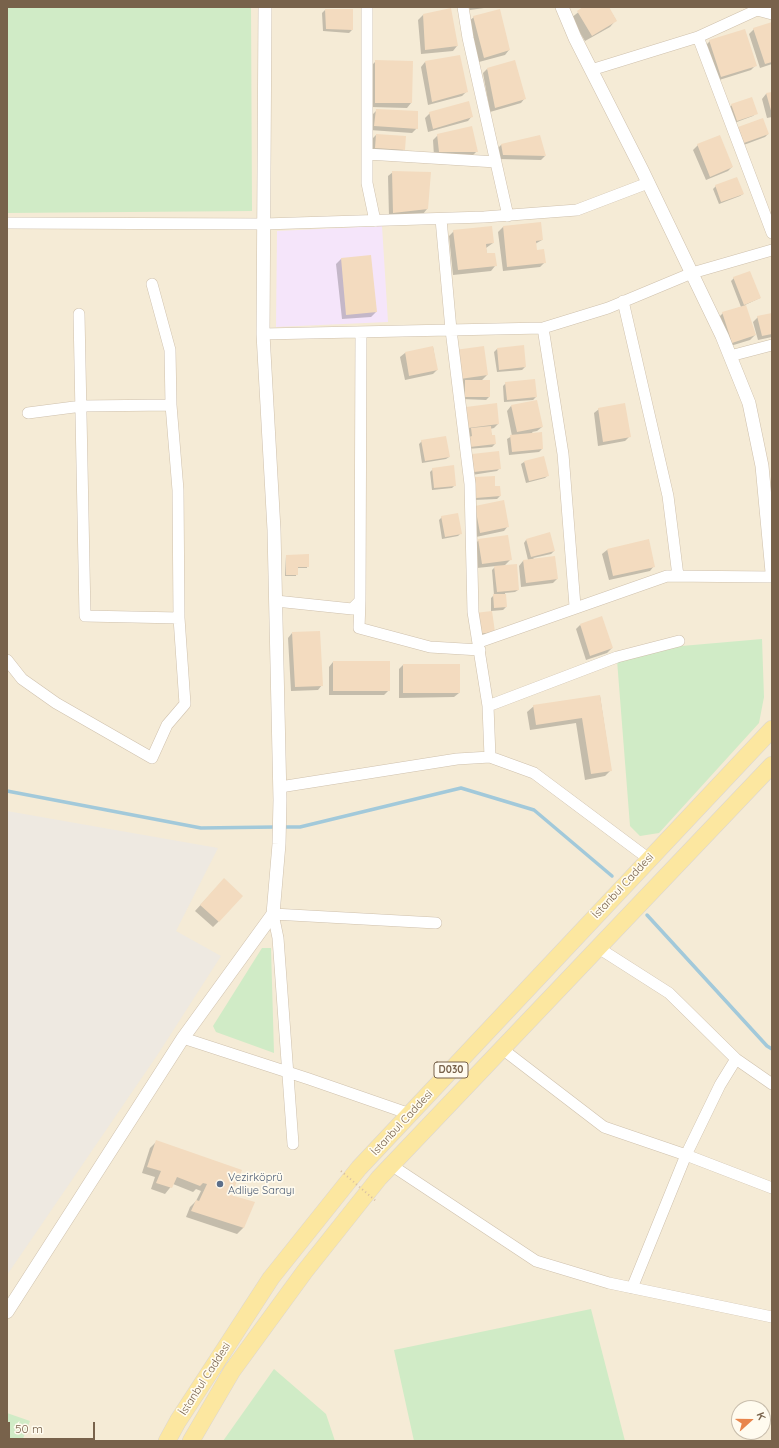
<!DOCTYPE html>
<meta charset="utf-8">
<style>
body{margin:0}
#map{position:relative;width:779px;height:1448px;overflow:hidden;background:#fdf8e8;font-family:Quicksand,sans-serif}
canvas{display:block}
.frame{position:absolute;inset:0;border:8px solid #78624b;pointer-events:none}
.north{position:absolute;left:731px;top:1400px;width:40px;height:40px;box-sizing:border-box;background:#fffbef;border:1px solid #c9bead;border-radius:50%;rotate:69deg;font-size:11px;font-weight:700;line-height:16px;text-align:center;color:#78624b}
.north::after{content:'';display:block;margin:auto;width:14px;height:18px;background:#e8854c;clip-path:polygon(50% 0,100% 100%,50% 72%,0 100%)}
.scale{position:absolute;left:8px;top:1422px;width:87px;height:18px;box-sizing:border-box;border:2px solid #78624b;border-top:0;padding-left:5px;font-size:12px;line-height:14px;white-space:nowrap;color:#78624b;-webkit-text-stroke:3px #fffbef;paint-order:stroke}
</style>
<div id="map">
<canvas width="779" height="1448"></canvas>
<div class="frame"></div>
<div class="north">K</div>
<div class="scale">50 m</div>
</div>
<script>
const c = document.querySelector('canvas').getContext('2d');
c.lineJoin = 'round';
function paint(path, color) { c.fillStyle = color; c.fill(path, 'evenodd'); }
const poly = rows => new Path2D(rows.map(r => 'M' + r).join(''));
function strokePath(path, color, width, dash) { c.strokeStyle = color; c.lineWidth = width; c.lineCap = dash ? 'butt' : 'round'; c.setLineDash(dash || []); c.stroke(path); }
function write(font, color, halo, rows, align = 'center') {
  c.font = font + ' Quicksand,sans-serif'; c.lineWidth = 3.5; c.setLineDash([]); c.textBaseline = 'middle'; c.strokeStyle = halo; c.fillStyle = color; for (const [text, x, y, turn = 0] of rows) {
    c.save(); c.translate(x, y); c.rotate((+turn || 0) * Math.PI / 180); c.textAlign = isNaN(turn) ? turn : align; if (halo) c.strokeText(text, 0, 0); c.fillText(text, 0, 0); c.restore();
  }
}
paint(poly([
 [7,7,772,7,772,1441,7,1441],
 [739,1408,763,1408,763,1432,739,1432]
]), '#f5ebd6');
paint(poly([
 [7,811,218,848,176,931,221,956,158,1054,7,1275]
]), '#eee9e1');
paint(poly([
 [382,226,388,322,276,327,277,231]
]), '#f5e5fa');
paint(poly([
 [7,7,251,7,252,211,7,213],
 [762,639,764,697,759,723,659,833,640,836,630,826,617,660,670,647],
 [262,948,271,948,274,1053,216,1032,213,1026],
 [591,1309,625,1441,414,1441,394,1350],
 [274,1369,326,1414,335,1441,223,1441],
 [7,1413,30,1421,22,1441,7,1441]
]), '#d0ebc6');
paint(poly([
 [469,7,491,7,470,10],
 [585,7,608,7,616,20,610,27,585,41,571,18],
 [325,10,352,30,349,33,323,31,322,13],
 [450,10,457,46,453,51,421,54,418,20,423,15],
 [474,17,509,50,505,55,479,62,469,21],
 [772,23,772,64,760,68,749,34,754,29],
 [710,41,755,66,751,70,716,81,705,46],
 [376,61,412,62,411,103,407,108,371,107,371,66],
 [425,62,467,91,462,96,428,105,421,67],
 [487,69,525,98,521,103,490,112,483,73],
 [772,93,772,117,767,118,762,99,766,94],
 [732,105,756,113,753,116,734,123,729,108],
 [377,110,417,128,412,133,370,130,372,115],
 [430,113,472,116,468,121,428,132,425,118],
 [762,119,768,134,765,137,741,146,738,128],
 [376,135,404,149,401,152,373,151,373,138],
 [438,135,477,151,472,156,434,156,433,140],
 [539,136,545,156,541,160,499,159,497,149,501,145],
 [698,145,732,167,728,171,706,180,693,150],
 [393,172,427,209,423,214,389,217,388,176],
 [716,186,743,194,740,196,719,204,713,189],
 [540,223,542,240,535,244,536,251,545,262,540,267,503,271,498,232,503,227],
 [454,231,493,243,486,248,487,255,495,266,491,271,453,275,449,236],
 [370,256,376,312,371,317,342,319,336,264,341,259],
 [734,278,760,298,745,305,755,335,750,340,727,347,718,318,723,313,741,307,731,281],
 [772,314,772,337,758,340,753,322,758,317],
 [433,347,437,370,433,374,405,380,400,357,405,353],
 [497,349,525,367,522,370,497,372,494,352],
 [451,356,487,375,481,381,489,397,486,400,462,399],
 [506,383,536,397,533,400,504,402,503,386],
 [511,406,542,427,537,431,532,432,542,449,539,452,509,455,507,439,512,436,507,411],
 [599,409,630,436,625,441,598,446,594,413],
 [462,412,498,424,494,428,490,429,495,444,492,447,467,449],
 [422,441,449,457,446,459,422,463,419,444],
 [473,455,500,468,497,471,472,475,470,458],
 [524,462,548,475,545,478,526,483,521,464],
 [433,469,455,485,452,488,432,490,430,472],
 [475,478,495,487,500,496,497,499,474,500,473,481],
 [475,507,508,526,504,531,476,537],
 [442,517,461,533,458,536,442,539,439,520],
 [479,540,510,560,504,566,518,590,515,592,505,593,506,607,503,610,491,611,494,631,491,634,475,636,491,612,491,598,494,595,492,570,496,566,477,568,474,545],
 [526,540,554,551,551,554,533,558,557,579,553,583,521,587,519,566,523,561,528,560,524,543],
 [648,540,654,566,650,571,609,580,602,554,607,550],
 [308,555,307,568,297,568,296,576,285,576,286,556],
 [580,625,612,648,607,653,586,660,576,629],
 [292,633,322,685,318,690,291,691,288,638],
 [333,662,389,690,384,695,329,695,329,667],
 [403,665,459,693,454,697,399,698,399,669],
 [600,696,611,770,605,776,585,780,576,723,530,730,527,712,534,706],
 [218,886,219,921,213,927,195,911],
 [156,1142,241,1171,234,1186,226,1194,244,1227,237,1234,186,1217,190,1207,196,1201,201,1191,196,1189,193,1192,173,1184,165,1194,151,1189,155,1177,142,1173,150,1148]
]), '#0003');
strokePath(poly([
 [7,791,201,828,276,827],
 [282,827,300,827,461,788,534,810,612,876],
 [647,915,767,1046,772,1049]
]), '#a2c9da', 3.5);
paint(poly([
 [583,7,609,7,617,21,592,36,577,11],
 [451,8,458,46,425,50,423,14],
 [325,9,353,9,353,30,326,29],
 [500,9,510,50,484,58,473,16],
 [772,22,772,62,765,64,753,28],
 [745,29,757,66,721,77,709,40],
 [460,55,468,92,432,102,425,61],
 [375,60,413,61,412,103,375,103],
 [515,60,526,99,495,108,487,68],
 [772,92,772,114,766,93],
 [752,97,758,114,737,121,731,104],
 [469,101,473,117,433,129,429,112],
 [376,109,418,111,418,129,374,126],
 [763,118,769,134,744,143,738,127],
 [472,126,478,152,439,152,437,134],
 [376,134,406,136,405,150,375,148],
 [540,135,546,156,503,155,501,144],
 [720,135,733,167,710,177,697,144],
 [392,171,431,172,428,209,393,213],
 [737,177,744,194,721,202,715,185],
 [541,222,543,240,536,241,537,250,544,249,546,263,507,267,503,226],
 [492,226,494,243,486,244,487,253,495,253,497,266,458,270,453,230],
 [371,255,377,312,346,315,341,258],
 [750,271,761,298,744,305,733,277],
 [746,305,756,335,732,343,722,312],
 [772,313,772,334,762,336,757,316],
 [524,345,526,367,499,370,497,348],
 [433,346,438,370,409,376,405,352],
 [484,346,488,375,460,379,455,350],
 [535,379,537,397,507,400,505,382],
 [465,380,490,380,490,397,465,397],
 [537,400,543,427,517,432,511,405],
 [497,403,499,424,468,428,466,407],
 [625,403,631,437,603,442,598,408],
 [491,426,492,435,495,435,496,444,470,447,469,437,472,436,471,428],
 [542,432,543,449,512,452,510,435],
 [446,436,450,457,425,461,421,440],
 [499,451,501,469,474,472,472,454],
 [544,456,549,476,529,481,524,461],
 [454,465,456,486,434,488,432,468],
 [495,476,495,486,500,486,501,496,476,498,475,477],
 [504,500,509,527,480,533,475,506],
 [458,513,462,534,445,537,441,516],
 [550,532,555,551,531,557,526,539],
 [508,535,512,560,482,564,478,539],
 [649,539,655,567,613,576,607,549],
 [309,554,309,567,298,567,298,575,286,575,286,555],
 [555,556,558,579,526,583,523,560],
 [517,564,519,590,497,592,494,566],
 [493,594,506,594,507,607,494,608],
 [492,611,495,632,477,634,475,613],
 [602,616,613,648,590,656,580,624],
 [320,631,323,686,295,687,292,632],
 [333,661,390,661,390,691,333,691],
 [403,664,460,664,460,693,403,693],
 [600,695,612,771,591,774,582,718,536,725,533,705],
 [224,878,243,896,219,922,200,905],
 [156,1140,242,1170,235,1186,230,1185,227,1194,255,1202,244,1228,191,1211,196,1200,199,1201,207,1184,203,1183,200,1186,177,1177,172,1188,156,1183,161,1171,147,1167]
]), '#f3dbbf');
const minor = poly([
 [367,7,367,183,375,221],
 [463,7,468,38,508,216],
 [756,7,757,10,772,14],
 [698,37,772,233],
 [591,70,698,37,757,10],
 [367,154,496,162],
 [441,219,451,330,470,484,473,612,488,706,490,757],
 [7,223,264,224,484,217,577,210,648,183],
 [623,301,668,496,678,576],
 [79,314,85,616,179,618],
 [543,328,563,454,575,606],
 [263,334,543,328,608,308,692,273,772,250],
 [730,356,772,345],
 [28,413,82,406,171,405],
 [276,601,352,609,360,601,361,332],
 [360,601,359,628,430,647,480,650],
 [479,642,667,576,772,577],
 [7,660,22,679,56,703,152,758,167,725,185,704,179,618,178,490,171,405,170,350,152,284],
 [488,706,617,657,679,641],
 [280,787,457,759,490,757,534,773,649,859],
 [597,947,669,993,736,1059,720,1085,686,1155,632,1288],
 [183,1038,309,1079,410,1114],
 [501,1048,604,1127,686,1155,772,1188],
 [736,1059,772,1084],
 [293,1144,278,938,273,914,436,923],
 [391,1165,536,1261,609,1283,772,1317]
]);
const tertiary = poly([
 [562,7,575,38,642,170,722,336,749,403,762,466,772,572],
 [7,1312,183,1038,273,914,279,844,280,800,274,530,263,334,265,7]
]);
const primary = poly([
 [167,1441,178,1421,271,1278,359,1168,772,729],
 [191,1441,232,1371,305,1271,379,1178,772,765]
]);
strokePath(minor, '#cfc1ad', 12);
strokePath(tertiary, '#cfc1ad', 14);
strokePath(primary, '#dcd6d0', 18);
strokePath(minor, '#fff', 11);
strokePath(tertiary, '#fff', 13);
strokePath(primary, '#fce7a0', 17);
strokePath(poly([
 [341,1171,377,1202]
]), '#d8bfa2', 2, [1, 3]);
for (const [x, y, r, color] of [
 [220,1184,4,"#5c6f8a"]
]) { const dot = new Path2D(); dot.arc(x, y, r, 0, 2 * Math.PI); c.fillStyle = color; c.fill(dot); strokePath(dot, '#fffbef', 1.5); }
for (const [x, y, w] of [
 [451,1070,34]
]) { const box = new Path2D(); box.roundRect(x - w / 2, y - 8, w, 16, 3); c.fillStyle = '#fffbef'; c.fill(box); strokePath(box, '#78624b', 1); }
write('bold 10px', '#78624b', null, [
 ["D030",451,1070]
]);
write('11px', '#78624b', '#fffbef', [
 ["İstanbul Caddesi",623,886,-47],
 ["İstanbul Caddesi",402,1123,-47],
 ["İstanbul Caddesi",205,1379,-57]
]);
write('11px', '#4e5e75', '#fffbef', [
 ["Vezirköprü",228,1178],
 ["Adliye Sarayı",228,1191]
], 'left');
</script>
